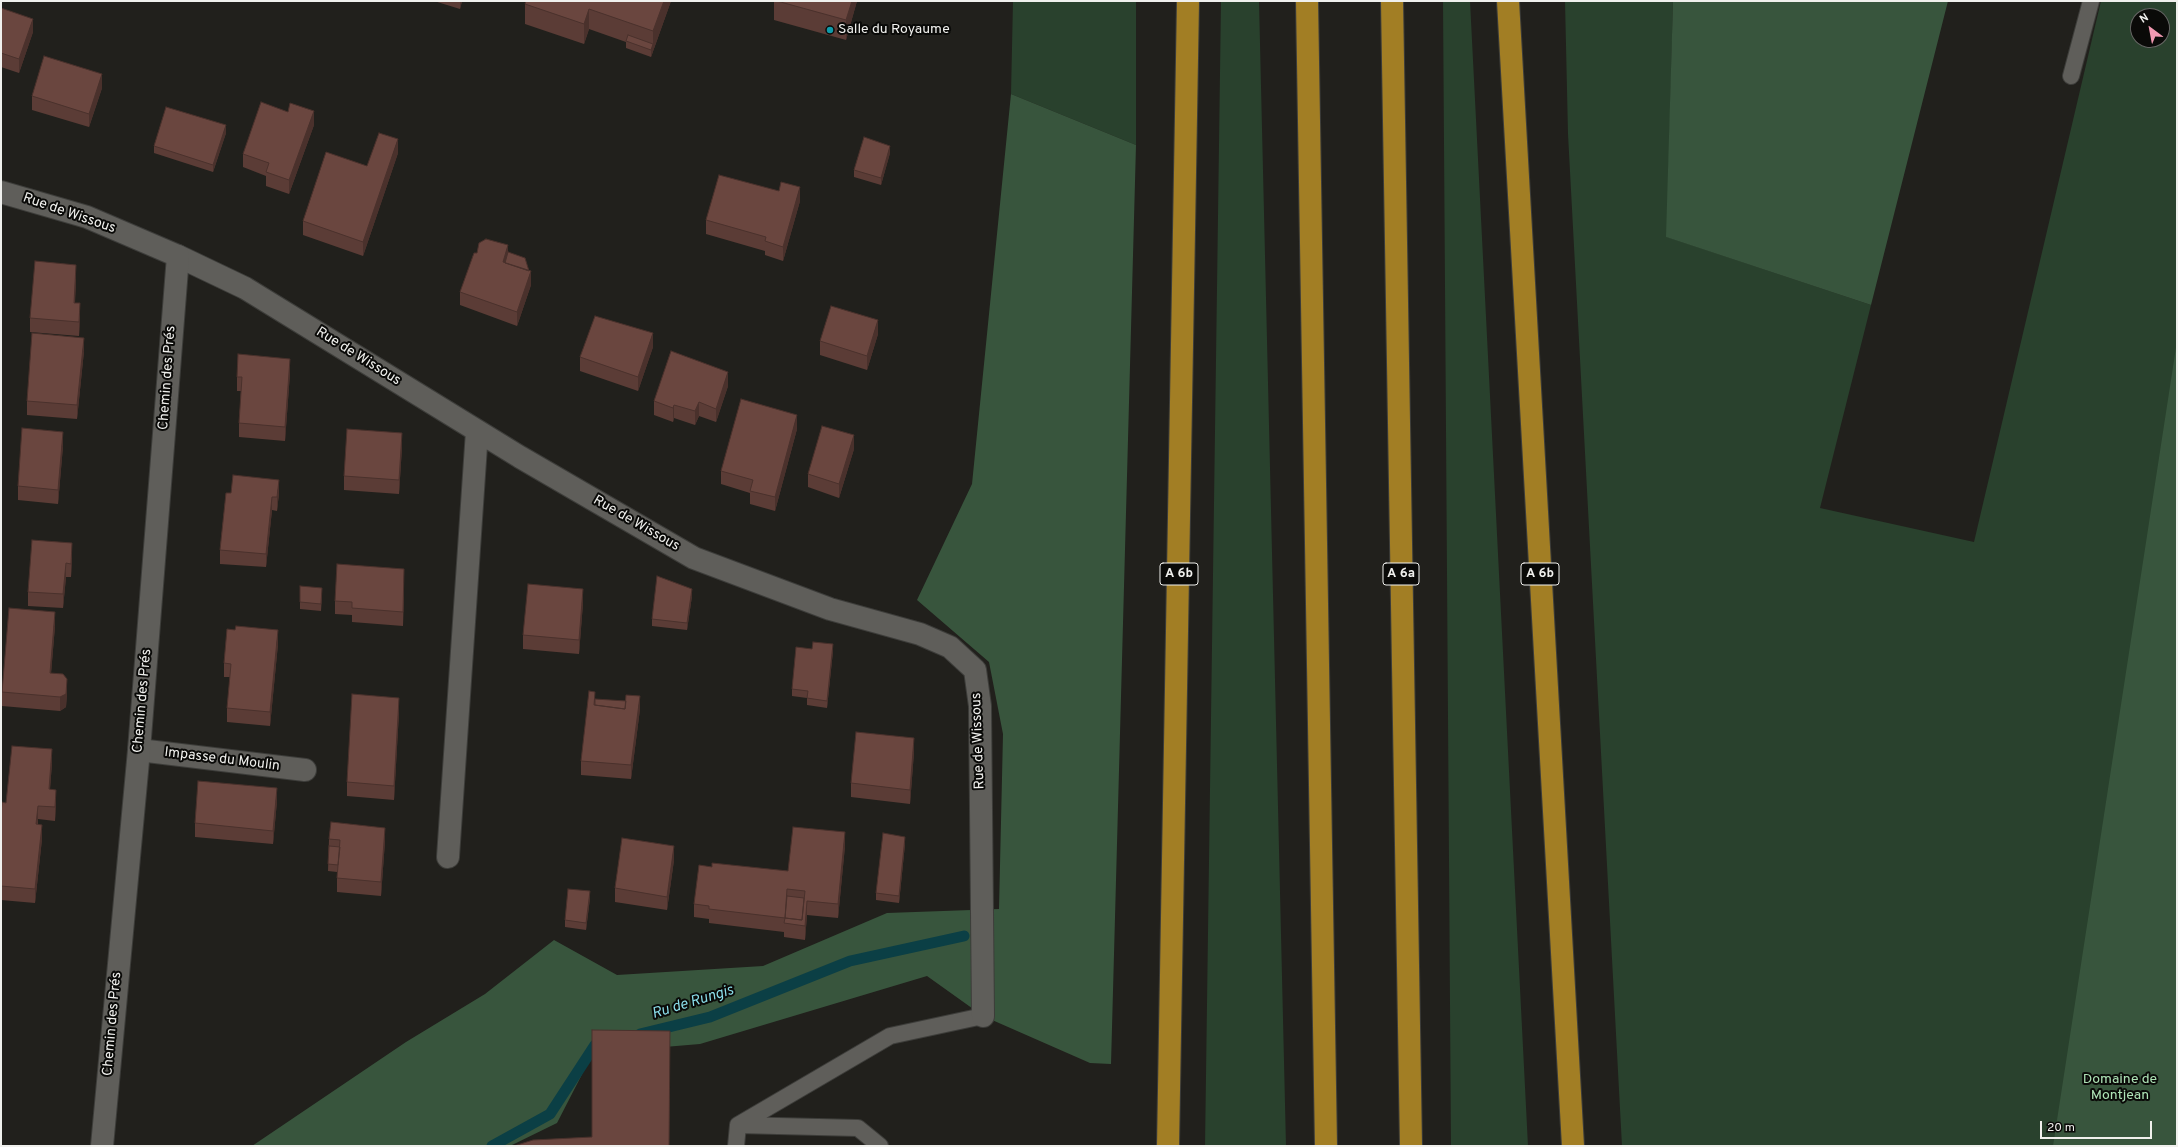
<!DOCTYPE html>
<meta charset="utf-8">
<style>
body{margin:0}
#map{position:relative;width:2178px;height:1147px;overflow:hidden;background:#21201c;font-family:Overpass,sans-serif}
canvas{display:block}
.frame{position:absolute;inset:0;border:2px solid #f0f0ed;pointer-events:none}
.north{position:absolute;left:2130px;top:8px;width:40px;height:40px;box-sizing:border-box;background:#0a0a08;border:1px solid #666664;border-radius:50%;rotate:328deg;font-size:11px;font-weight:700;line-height:16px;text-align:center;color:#f0f0ed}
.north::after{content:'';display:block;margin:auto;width:14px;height:18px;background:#f19ab2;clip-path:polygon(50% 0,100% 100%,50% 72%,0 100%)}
.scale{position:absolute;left:2040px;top:1121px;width:112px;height:18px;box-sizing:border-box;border:2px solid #f0f0ed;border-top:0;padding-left:5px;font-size:12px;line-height:14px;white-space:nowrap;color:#f0f0ed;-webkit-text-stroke:3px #0a0a08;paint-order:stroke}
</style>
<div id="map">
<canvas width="2178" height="1147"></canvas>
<div class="frame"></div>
<div class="north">N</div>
<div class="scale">20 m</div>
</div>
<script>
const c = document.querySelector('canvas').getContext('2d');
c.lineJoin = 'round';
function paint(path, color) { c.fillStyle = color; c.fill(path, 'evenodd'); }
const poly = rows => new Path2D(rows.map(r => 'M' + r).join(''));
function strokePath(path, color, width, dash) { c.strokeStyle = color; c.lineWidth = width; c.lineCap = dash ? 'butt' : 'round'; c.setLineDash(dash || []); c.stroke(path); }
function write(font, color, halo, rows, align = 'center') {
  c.font = font + ' Overpass,sans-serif'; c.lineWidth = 4; c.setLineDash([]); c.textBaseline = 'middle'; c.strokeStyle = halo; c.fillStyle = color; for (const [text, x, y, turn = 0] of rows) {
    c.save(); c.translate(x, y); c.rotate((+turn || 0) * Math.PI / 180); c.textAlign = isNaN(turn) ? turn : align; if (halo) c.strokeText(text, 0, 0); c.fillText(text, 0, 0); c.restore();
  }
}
paint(poly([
 [1013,1,1136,1,1136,145,1011,94],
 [1221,1,1259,1,1286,1146,1205,1146],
 [1443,1,1470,1,1528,1146,1451,1146],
 [1565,1,1673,1,1667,237,1871,305,1820,508,1974,542,2101,1,2177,1,2177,1146,1622,1146,1568,134],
 [2138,16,2162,16,2162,40,2138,40]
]), '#29412d');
paint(poly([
 [1673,1,1948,1,1871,305,1666,237],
 [1011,94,1136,145,1111,1064,1090,1063,983,1016,927,976,700,1044,593,1053,557,1123,510,1146,252,1146,406,1042,485,994,554,940,617,975,763,966,887,913,999,909,1003,734,989,662,917,600,972,484],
 [2177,341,2177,1146,2053,1146]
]), '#38553d');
strokePath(poly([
 [640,1034,710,1017,850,961,964,936],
 [492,1146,550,1114,595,1045,604,1043]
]), '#0b3f45', 11);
const lane = poly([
 [2071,76,2091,1],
 [738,1125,858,1128,880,1146],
 [736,1146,738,1125,890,1036,983,1016]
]);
const street = poly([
 [178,256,245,288,520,457,694,558,830,609,920,634,950,647,975,670,980,706,983,1016],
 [139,750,305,770],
 [448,857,477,431]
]);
const secondary = poly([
 [1,192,87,217,178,256,139,750,102,1146]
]);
const highway = poly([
 [1307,1,1326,1146],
 [1392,1,1411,1146],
 [1508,1,1573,1146],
 [1168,1146,1188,1]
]);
strokePath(lane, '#3d3d3a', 18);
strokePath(street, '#3d3d3a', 24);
strokePath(secondary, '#3d3d3a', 24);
strokePath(highway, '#3d3d3a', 24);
strokePath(lane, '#5f5e5a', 16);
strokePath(street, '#5f5e5a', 22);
strokePath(secondary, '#5f5e5a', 22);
strokePath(highway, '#a27e24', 22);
paint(poly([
 [434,1,462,1,460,9],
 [526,1,671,1,651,57,626,48,626,42,589,29,584,44,525,24,525,4],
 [774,1,857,1,846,40,774,20],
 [1,8,33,32,19,73,1,67],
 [102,88,89,127,32,110,32,96],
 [314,125,289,194,266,186,266,176,243,167,243,154],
 [226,133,213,172,154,153,154,146],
 [398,153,363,256,303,235,303,221],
 [890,153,881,185,854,177,854,170],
 [800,201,783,261,765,255,765,251,706,234,706,220],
 [508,252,531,285,517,326,460,305,460,292,477,253],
 [76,279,75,303,80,317,79,336,30,332,30,318],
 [878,334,867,370,820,355,820,341],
 [653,347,638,391,580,371,580,357],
 [84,351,77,419,27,415,27,401],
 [290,373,285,441,239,437,239,423,241,391,237,391,237,377],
 [728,386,716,422,699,416,695,425,674,418,673,422,654,415,654,401],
 [797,429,775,511,750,504,750,493,721,484,721,471],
 [63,446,58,504,18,500,18,486],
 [402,447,399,494,344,490,344,476],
 [854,449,839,498,808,487,808,474],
 [226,493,279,493,277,511,272,510,266,567,220,564,220,550],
 [72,557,71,577,66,577,63,608,28,606,28,592],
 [404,583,403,626,352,622,352,615,335,614,335,601],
 [300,586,322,595,321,611,300,609],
 [692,596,687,630,652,626,652,619],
 [583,603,579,654,523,649,523,635],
 [55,626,51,673,67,692,66,707,60,711,2,706,2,692],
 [278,644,270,726,227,722,227,708,230,677,224,677,224,663],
 [833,651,827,708,807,705,807,698,792,696,792,689],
 [595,699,640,709,631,779,581,775,581,761],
 [399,712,394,800,347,796,347,782],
 [914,752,910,804,851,797,851,783],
 [52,763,50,789,56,803,55,821,38,819,38,824,42,839,35,903,1,900,1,814,6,803],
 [277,801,273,844,195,837,195,823],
 [329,839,385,841,381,896,337,892,337,872,328,871],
 [905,844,899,903,876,900,876,893],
 [845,846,838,918,807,915,805,940,784,937,784,932,709,923,709,919,694,917,694,904,712,867,788,871],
 [674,860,667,910,615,902,615,888],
 [590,898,586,930,565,927,565,920]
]), '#5b3c36');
paint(poly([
 [460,1,462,1,460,9],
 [664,1,671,1,651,57,651,50,653,44,653,31],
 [852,1,857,1,846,40,846,20],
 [589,9,589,29,584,44,584,24],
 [33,19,33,32,19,73,19,59],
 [102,74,102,88,89,127,89,114],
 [314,111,314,125,289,194,289,180],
 [226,125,226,133,213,172,213,165],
 [398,139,398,153,363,256,363,242],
 [890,146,890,153,881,185,881,178],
 [800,187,800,201,783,261,783,247],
 [508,245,508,259,505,269,503,262],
 [76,265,76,279,74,317,74,303],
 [531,271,531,285,517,326,517,312],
 [80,303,80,317,79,336,79,322],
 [878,320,878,334,867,370,867,356],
 [653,333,653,347,638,391,638,377],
 [84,338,84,351,77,419,77,405],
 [290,359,290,373,285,441,285,427],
 [728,372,728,386,716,422,716,409],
 [699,402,699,416,695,425,695,411],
 [674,405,674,418,673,422,673,408],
 [797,415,797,429,775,511,775,497],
 [63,432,63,446,58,504,58,490],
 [402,433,402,447,399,494,399,480],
 [854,435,854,449,839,498,839,484],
 [279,480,279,493,277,511,277,497],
 [272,497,272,510,266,567,266,554],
 [72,543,72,557,71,577,71,564],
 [66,563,66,577,63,608,63,594],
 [404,569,404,583,403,626,403,612],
 [583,589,583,603,579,654,579,640],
 [692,589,692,596,687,630,687,623],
 [55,612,55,626,50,686,50,673],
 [278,630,278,644,270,726,270,712],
 [833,644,833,651,827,708,827,701],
 [67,679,67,692,66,707,60,711,60,697],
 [640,696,640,709,631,779,631,765],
 [399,698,399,712,394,800,394,786],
 [914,738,914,752,910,804,910,790],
 [52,749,52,763,49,802,49,789],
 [277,788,277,801,273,844,273,831],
 [56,790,56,803,55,821,55,807],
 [38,806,38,819,36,838,36,824],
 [42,825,42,839,35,903,35,889],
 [385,828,385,841,381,896,381,882],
 [845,832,845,846,838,918,838,904],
 [905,837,905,844,899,903,899,896],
 [674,846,674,860,667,910,667,897],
 [590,891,590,898,586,930,586,923],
 [807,901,807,915,805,940,805,926]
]), '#4a312c');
const building = poly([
 [526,1,664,1,653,31,589,9,584,24,525,4,526,1],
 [777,1,852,1,846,20,777,1],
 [1,8,33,19,19,59,1,53,1,8],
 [628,35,653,44,651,50,626,41,628,35],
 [44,56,102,74,89,114,32,96,44,56],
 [261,102,288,112,290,103,314,111,289,180,266,172,269,163,243,154,261,102],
 [166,107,226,125,213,165,154,146,166,107],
 [379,133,398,139,363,242,303,221,326,152,367,166,379,133],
 [864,137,890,146,881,178,854,170,864,137],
 [719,175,779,191,781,182,800,187,783,247,765,241,766,237,706,220,719,175],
 [486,239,508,245,503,262,531,271,517,312,460,292,474,253,477,253,479,243,486,239],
 [508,252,525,258,529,271,505,263,508,252],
 [35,261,76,265,74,303,80,303,79,322,30,318,35,261],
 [831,306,878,320,867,356,820,341,831,306],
 [595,316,653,333,638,377,580,357,595,316],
 [32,333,84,338,77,405,27,401,32,333],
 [671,351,728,372,716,409,699,402,695,411,674,405,673,408,654,401,671,351],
 [238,354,290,359,285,427,239,423,242,377,237,377,238,354],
 [741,399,797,415,775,497,750,491,753,480,721,471,741,399],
 [822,426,854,435,839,484,808,474,822,426],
 [22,428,63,432,58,490,18,486,22,428],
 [347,429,402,433,399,480,344,476,347,429],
 [233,475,279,480,277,497,272,497,266,554,220,550,226,493,231,493,233,475],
 [32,540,72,543,71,564,66,563,63,594,28,592,32,540],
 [337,564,404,569,403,612,352,608,352,602,335,601,337,564],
 [657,576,692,589,687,623,652,619,657,576],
 [528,584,583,589,579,640,523,635,528,584],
 [300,586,322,588,321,604,300,602,300,586],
 [9,608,55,612,50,673,63,674,67,679,66,694,60,697,2,692,9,608],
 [236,626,278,630,270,712,227,708,231,664,224,663,227,629,235,630,236,626],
 [813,642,833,644,827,701,807,698,808,691,792,689,796,647,812,649,813,642],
 [589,691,595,692,594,705,625,709,626,695,640,696,631,765,581,761,589,691],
 [352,694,399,698,394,786,347,782,352,694],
 [595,699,626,701,625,709,595,705,595,699],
 [856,732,914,738,910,790,851,783,856,732],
 [12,746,52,749,49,789,56,790,55,807,38,806,36,824,42,825,35,889,1,886,1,814,2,802,6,803,12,746],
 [198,781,277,788,273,831,195,823,198,781],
 [331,822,385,828,381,882,337,878,340,840,329,839,331,822],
 [793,827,845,832,838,904,807,901,805,926,784,923,785,918,802,920,805,891,787,889,785,918,709,909,709,906,694,904,699,865,712,867,712,863,788,871,793,827],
 [883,833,905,837,899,896,876,893,883,833],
 [622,838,674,846,667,897,615,888,622,838],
 [329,846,340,847,338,865,328,864,329,846],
 [568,889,590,891,586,923,565,920,568,889],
 [787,896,804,898,802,920,785,918,787,896],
 [592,1030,670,1031,669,1146,514,1146,533,1140,592,1137,592,1030]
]);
paint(building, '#6a463f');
strokePath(building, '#4a312c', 1);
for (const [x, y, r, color] of [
 [830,30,4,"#0f9aa8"]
]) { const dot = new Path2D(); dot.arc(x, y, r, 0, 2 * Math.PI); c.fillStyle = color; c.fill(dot); strokePath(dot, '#0a0a08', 1.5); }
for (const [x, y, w] of [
 [1179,574,38],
 [1401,574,36],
 [1540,574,38]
]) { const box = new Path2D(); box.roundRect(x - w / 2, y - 11, w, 22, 3); c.fillStyle = '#0a0a08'; c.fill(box); strokePath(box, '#f0f0ed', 1); }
write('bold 13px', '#f0f0ed', null, [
 ["A 6b",1179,574],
 ["A 6a",1401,574],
 ["A 6b",1540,574]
]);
write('14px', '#f0f0ed', '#0a0a08', [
 ["Salle du Royaume",838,30]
], 'left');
write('14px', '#f0f0ed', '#0a0a08', [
 ["Rue de Wissous",69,214,19],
 ["Rue de Wissous",358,357,32],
 ["Chemin des Prés",168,378,-86],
 ["Rue de Wissous",636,524,30],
 ["Chemin des Prés",143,701,-85],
 ["Rue de Wissous",979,741,-92],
 ["Impasse du Moulin",222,760,7],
 ["Chemin des Prés",113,1024,-85]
]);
write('14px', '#aee3b6', '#0a0a08', [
 ["Domaine de",2120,1080],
 ["Montjean",2120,1096]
]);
write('italic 15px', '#8adde9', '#0a0a08', [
 ["Ru de Rungis",693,1003,-17]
]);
</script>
